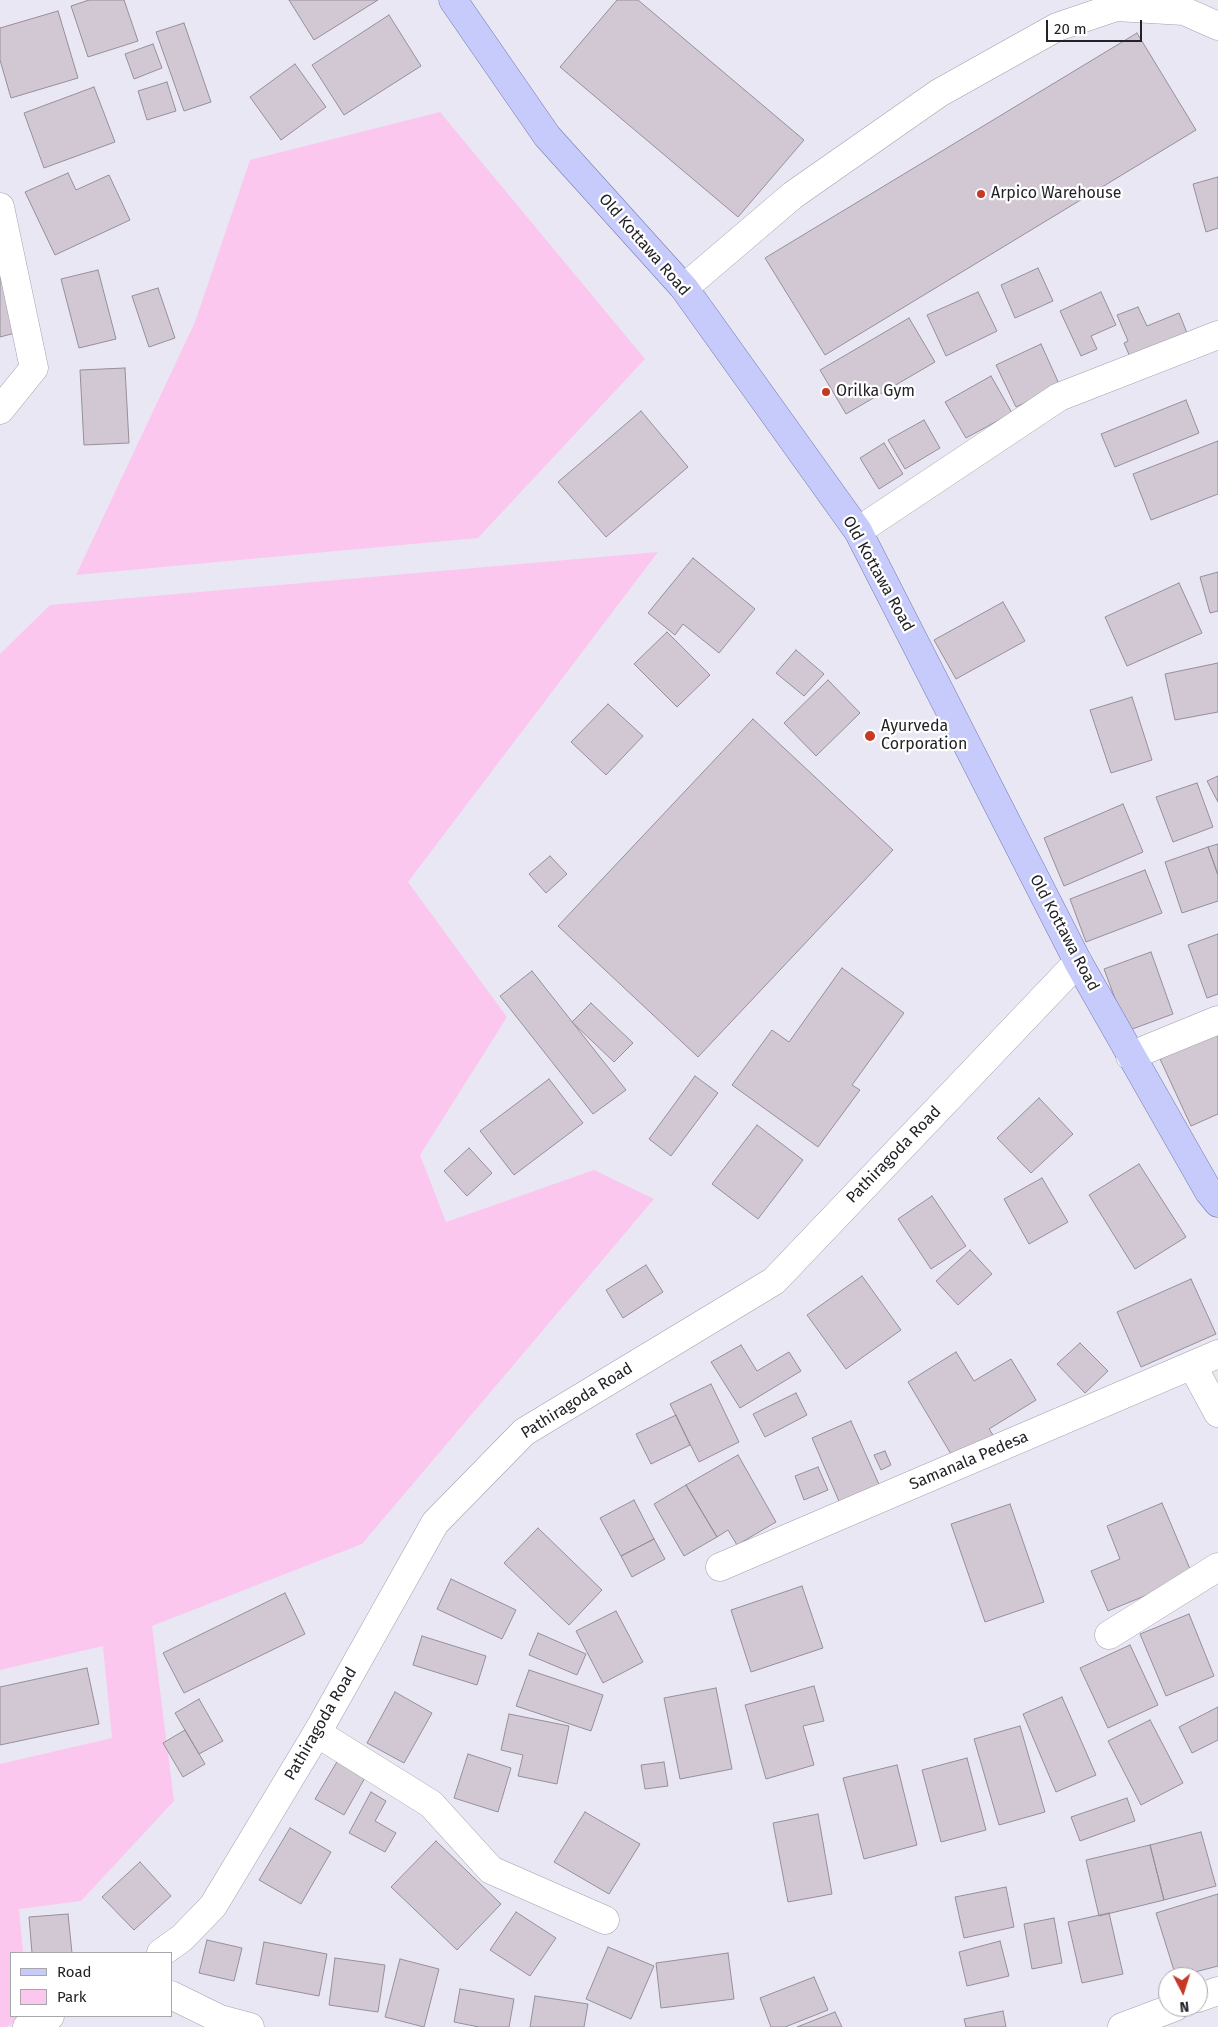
<!DOCTYPE html>
<style>
body{margin:0}
#map{position:relative;width:1218px;height:2027px;overflow:hidden;background:#eae7f4;font-family:"Fira Sans",sans-serif}
canvas{display:block}
.legend{position:absolute;left:10px;top:1952px;width:162px;height:65px;box-sizing:border-box;background:#fff;border:1px solid #a7a7a9;margin:0;padding:6px 9px;list-style:none;font-size:15px;color:#232227}
.legend li{display:flex;align-items:center;gap:10px;height:25px}
.legend b{width:25px;border:1px solid #a7a7a9}
.north{position:absolute;left:1158px;top:1967px;width:50px;height:50px;box-sizing:border-box;background:#fff;border:1px solid #a7a7a9;border-radius:50%;rotate:175deg;font-size:14px;font-weight:700;line-height:20px;text-align:center;color:#232227}
.north::after{content:'';display:block;margin:auto;width:18px;height:22px;background:#c53925;clip-path:polygon(50% 0,100% 100%,50% 72%,0 100%)}
.scale{position:absolute;left:1046px;top:20px;width:96px;height:22px;box-sizing:border-box;border:2px solid #232227;border-top:0;padding-left:6px;font-size:15px;line-height:18px;white-space:nowrap;color:#232227;-webkit-text-stroke:4px #fff;paint-order:stroke}
</style>
<div id="map">
<canvas width="1218" height="2027"></canvas>
<ul class="legend">
<li><b style="height:6px;background:#c6cbfc"></b>Road</li>
<li><b style="height:14px;background:#fbc7ee"></b>Park</li>
</ul>
<div class="north">N</div>
<div class="scale">20 m</div>
</div>
<script>
const c = document.querySelector('canvas').getContext('2d');
c.lineJoin = 'round';
function paint(path, color) { c.fillStyle = color; c.fill(path, 'evenodd'); }
const poly = rows => new Path2D(rows.map(r => 'M' + r).join(''));
function strokePath(path, color, width, dash) { c.strokeStyle = color; c.lineWidth = width; c.lineCap = dash ? 'butt' : 'round'; c.setLineDash(dash || []); c.stroke(path); }
function write(font, color, halo, rows, align = 'center') {
  c.font = font + ' "Fira Sans",sans-serif'; c.lineWidth = 4.5; c.setLineDash([]); c.textBaseline = 'middle'; c.strokeStyle = halo; c.fillStyle = color; for (const [text, x, y, turn = 0] of rows) {
    c.save(); c.translate(x, y); c.rotate((+turn || 0) * Math.PI / 180); c.textAlign = isNaN(turn) ? turn : align; if (halo) c.strokeText(text, 0, 0); c.fillText(text, 0, 0); c.restore();
  }
}
paint(poly([
 [440,112,645,359,478,538,76,575,195,322,250,160],
 [658,552,408,882,507,1017,420,1155,446,1222,594,1170,654,1199,362,1544,152,1626,174,1801,81,1901,19,1909,23,1953,11,1953,11,2016,27,2016,6,2027,0,2027,0,1764,112,1738,103,1646,0,1670,0,654,50,605]
]), '#fbc7ee');
const building = poly([
 [89,0,124,0,138,41,88,57,71,6,89,0],
 [289,0,378,0,314,40,289,0],
 [617,0,638,0,804,140,738,217,560,67,617,0],
 [58,11,78,78,11,98,0,60,0,28,58,11],
 [389,15,421,66,344,115,312,65,389,15],
 [184,23,211,102,184,111,156,32,184,23],
 [1137,33,1196,130,825,355,765,258,1137,33],
 [153,44,162,68,134,79,125,54,153,44],
 [295,64,326,107,281,140,250,97,295,64],
 [167,82,176,111,147,120,138,91,167,82],
 [94,87,115,142,44,168,24,113,94,87],
 [68,173,76,190,109,175,130,220,55,255,25,192,68,173],
 [1218,177,1218,228,1206,232,1193,184,1218,177],
 [1038,268,1053,301,1015,318,1001,285,1038,268],
 [98,270,116,339,79,348,61,279,98,270],
 [0,276,15,333,0,337,0,276],
 [158,288,175,338,149,347,132,296,158,288],
 [978,292,997,331,946,356,927,315,978,292],
 [1101,292,1116,325,1091,336,1097,349,1081,356,1060,311,1101,292],
 [1138,307,1147,326,1179,313,1187,333,1130,357,1124,343,1128,341,1117,315,1138,307],
 [909,318,935,362,846,414,820,370,909,318],
 [1041,344,1060,386,1016,407,996,365,1041,344],
 [125,368,129,443,84,445,80,370,125,368],
 [991,376,1012,413,966,438,945,402,991,376],
 [1186,400,1199,433,1115,467,1101,434,1186,400],
 [641,411,688,467,606,537,558,482,641,411],
 [924,420,940,448,905,469,888,440,924,420],
 [1218,441,1218,494,1151,520,1133,474,1218,441],
 [884,443,903,474,879,489,860,458,884,443],
 [693,558,755,609,719,653,683,624,675,635,648,613,693,558],
 [1218,572,1218,611,1210,613,1200,577,1218,572],
 [1179,583,1202,633,1127,666,1105,617,1179,583],
 [1003,602,1025,641,956,679,934,640,1003,602],
 [667,632,710,675,677,707,634,664,667,632],
 [796,650,824,674,804,696,776,673,796,650],
 [1218,663,1218,712,1175,720,1165,674,1218,663],
 [828,680,860,713,816,756,784,723,828,680],
 [1132,697,1152,760,1111,773,1090,710,1132,697],
 [608,704,643,736,606,775,571,742,608,704],
 [753,719,893,850,698,1057,558,926,753,719],
 [1218,776,1218,802,1207,781,1218,776],
 [1197,783,1213,827,1173,842,1156,797,1197,783],
 [1123,804,1143,852,1064,886,1044,838,1123,804],
 [1218,844,1218,875,1208,847,1218,844],
 [1208,847,1218,875,1218,901,1182,913,1165,862,1208,847],
 [550,856,567,874,546,893,529,874,550,856],
 [1145,870,1162,913,1086,942,1070,899,1145,870],
 [1218,934,1218,994,1207,998,1188,945,1218,934],
 [1151,952,1173,1014,1127,1031,1104,969,1151,952],
 [842,968,904,1013,852,1085,860,1090,818,1147,732,1085,772,1030,789,1042,842,968],
 [532,971,626,1090,593,1114,500,996,532,971],
 [591,1003,633,1043,614,1062,572,1022,591,1003],
 [1218,1032,1218,1114,1191,1126,1160,1059,1218,1032],
 [695,1076,718,1093,671,1156,649,1139,695,1076],
 [549,1079,583,1123,514,1175,480,1131,549,1079],
 [1039,1098,1073,1134,1031,1173,997,1138,1039,1098],
 [757,1125,803,1160,758,1219,712,1184,757,1125],
 [469,1148,492,1173,467,1196,444,1171,469,1148],
 [1139,1164,1186,1237,1135,1269,1089,1195,1139,1164],
 [1042,1178,1068,1222,1029,1244,1004,1199,1042,1178],
 [932,1196,966,1246,931,1269,898,1219,932,1196],
 [970,1250,992,1274,958,1305,936,1281,970,1250],
 [646,1265,663,1292,623,1318,606,1290,646,1265],
 [862,1276,901,1330,846,1369,807,1315,862,1276],
 [1191,1279,1216,1334,1141,1367,1117,1312,1191,1279],
 [1080,1343,1108,1371,1085,1393,1057,1364,1080,1343],
 [741,1345,757,1371,789,1352,801,1371,740,1408,711,1362,741,1345],
 [956,1352,974,1381,1011,1359,1036,1400,989,1429,993,1435,954,1459,908,1382,956,1352],
 [711,1384,739,1442,699,1462,670,1404,711,1384],
 [796,1393,807,1415,765,1437,753,1414,796,1393],
 [676,1415,690,1445,651,1464,636,1434,676,1415],
 [851,1421,881,1489,841,1506,812,1438,851,1421],
 [885,1451,891,1465,881,1470,874,1455,885,1451],
 [738,1455,776,1522,737,1545,728,1530,717,1537,686,1485,738,1455],
 [818,1467,828,1490,804,1500,795,1476,818,1467],
 [686,1485,717,1537,684,1556,654,1504,686,1485],
 [634,1500,654,1539,621,1556,600,1518,634,1500],
 [1162,1503,1193,1576,1108,1611,1091,1571,1120,1559,1107,1526,1162,1503],
 [1010,1504,1044,1602,985,1622,951,1524,1010,1504],
 [538,1528,602,1590,569,1625,504,1563,538,1528],
 [654,1539,665,1559,632,1577,621,1556,654,1539],
 [451,1579,516,1610,502,1639,437,1609,451,1579],
 [802,1586,823,1648,751,1672,731,1610,802,1586],
 [285,1593,305,1634,184,1693,163,1653,285,1593],
 [616,1611,643,1662,603,1683,576,1631,616,1611],
 [1189,1614,1214,1676,1166,1696,1140,1634,1189,1614],
 [538,1633,586,1654,577,1675,529,1655,538,1633],
 [422,1636,486,1656,477,1685,413,1665,422,1636],
 [1130,1645,1158,1705,1108,1728,1080,1668,1130,1645],
 [87,1668,99,1724,0,1745,0,1687,87,1668],
 [529,1670,603,1695,591,1731,516,1706,529,1670],
 [814,1686,824,1721,803,1726,814,1765,766,1779,745,1705,814,1686],
 [716,1688,732,1769,680,1779,664,1698,716,1688],
 [395,1692,432,1713,404,1763,367,1743,395,1692],
 [1062,1697,1096,1775,1056,1792,1023,1714,1062,1697],
 [199,1699,223,1741,199,1754,175,1713,199,1699],
 [1218,1707,1218,1740,1192,1753,1179,1727,1218,1707],
 [509,1714,569,1726,557,1784,518,1776,523,1755,501,1750,509,1714],
 [1150,1720,1183,1783,1141,1805,1108,1741,1150,1720],
 [1020,1726,1045,1812,999,1825,974,1739,1020,1726],
 [185,1730,205,1764,183,1777,163,1743,185,1730],
 [468,1754,511,1768,498,1812,454,1798,468,1754],
 [967,1758,986,1830,941,1842,922,1770,967,1758],
 [338,1760,366,1776,344,1815,315,1799,338,1760],
 [664,1762,668,1786,645,1789,641,1765,664,1762],
 [897,1765,917,1845,864,1859,843,1778,897,1765],
 [371,1792,386,1801,375,1821,396,1833,385,1852,349,1833,371,1792],
 [1127,1798,1135,1821,1080,1841,1071,1817,1127,1798],
 [585,1812,640,1844,609,1894,554,1862,585,1812],
 [818,1814,832,1894,788,1902,773,1823,818,1814],
 [290,1828,331,1852,301,1904,259,1880,290,1828],
 [1201,1832,1216,1886,1164,1900,1150,1845,1201,1832],
 [436,1841,501,1904,457,1950,391,1887,436,1841],
 [1150,1845,1164,1900,1099,1916,1086,1860,1150,1845],
 [140,1862,171,1896,134,1930,102,1897,140,1862],
 [1006,1887,1014,1927,964,1938,955,1897,1006,1887],
 [1218,1894,1218,1966,1176,1977,1156,1913,1218,1894],
 [516,1912,556,1938,530,1976,490,1950,516,1912],
 [1109,1913,1123,1974,1082,1983,1068,1922,1109,1913],
 [68,1914,72,1953,32,1953,29,1917,68,1914],
 [1054,1918,1062,1963,1032,1969,1024,1924,1054,1918],
 [207,1940,242,1948,234,1981,199,1973,207,1940],
 [1000,1941,1009,1976,967,1986,959,1952,1000,1941],
 [264,1942,327,1954,319,1996,256,1984,264,1942],
 [608,1947,654,1966,631,2019,586,1999,608,1947],
 [728,1953,734,1999,661,2008,656,1963,728,1953],
 [335,1958,385,1965,378,2012,329,2005,335,1958],
 [400,1959,439,1969,424,2027,385,2017,400,1959],
 [814,1977,828,2010,785,2027,771,2027,760,1998,814,1977],
 [460,1989,514,1999,509,2027,479,2027,454,2022,460,1989],
 [535,1996,588,2004,584,2027,530,2027,535,1996],
 [1003,2011,1006,2027,966,2027,964,2019,1003,2011],
 [835,2012,842,2027,797,2027,835,2012]
]);
paint(building, '#d1c8d4');
strokePath(building, '#968f99', 1);
const minor = poly([
 [0,207,34,368,0,410],
 [684,288,793,195,939,93,1057,27,1116,7,1184,11,1218,26],
 [858,531,1059,397,1218,335],
 [1130,1056,1218,1020],
 [1192,1365,1218,1413],
 [720,1567,1218,1354],
 [1109,1635,1218,1567],
 [317,1733,431,1804,491,1870,605,1920],
 [171,1995,220,2019,250,2027],
 [1198,1998,1218,1991],
 [1122,2027,1175,2007]
]);
const tertiary = poly([
 [161,1953,182,1938,213,1906,317,1733,435,1523,524,1432,774,1281,1078,962],
 [27,2027,50,2016]
]);
const primary = poly([
 [453,0,547,136,684,288,858,531,1078,962,1209,1192,1218,1203]
]);
strokePath(minor, '#a39fac', 29);
strokePath(tertiary, '#a39fac', 29);
strokePath(primary, '#747ab0', 29);
strokePath(minor, '#fff', 28);
strokePath(tertiary, '#fff', 28);
strokePath(primary, '#c6cbfc', 28);
for (const [x, y, r, color] of [
 [981,194,5,"#c53925"],
 [826,392,5,"#c53925"],
 [870,736,6,"#c53925"]
]) { const dot = new Path2D(); dot.arc(x, y, r, 0, 2 * Math.PI); c.fillStyle = color; c.fill(dot); strokePath(dot, '#fff', 2); }
write('16px', '#232227', '#fff', [
 ["Arpico Warehouse",991,194],
 ["Orilka Gym",836,392],
 ["Ayurveda",881,727],
 ["Corporation",881,745]
], 'left');
write('16px', '#232227', '#fff', [
 ["Old Kottawa Road",644,245,49],
 ["Old Kottawa Road",878,574,61],
 ["Old Kottawa Road",1064,933,62],
 ["Pathiragoda Road",894,1155,-46],
 ["Pathiragoda Road",577,1401,-32],
 ["Samanala Pedesa",969,1461,-23],
 ["Pathiragoda Road",321,1724,-60]
]);
</script>
